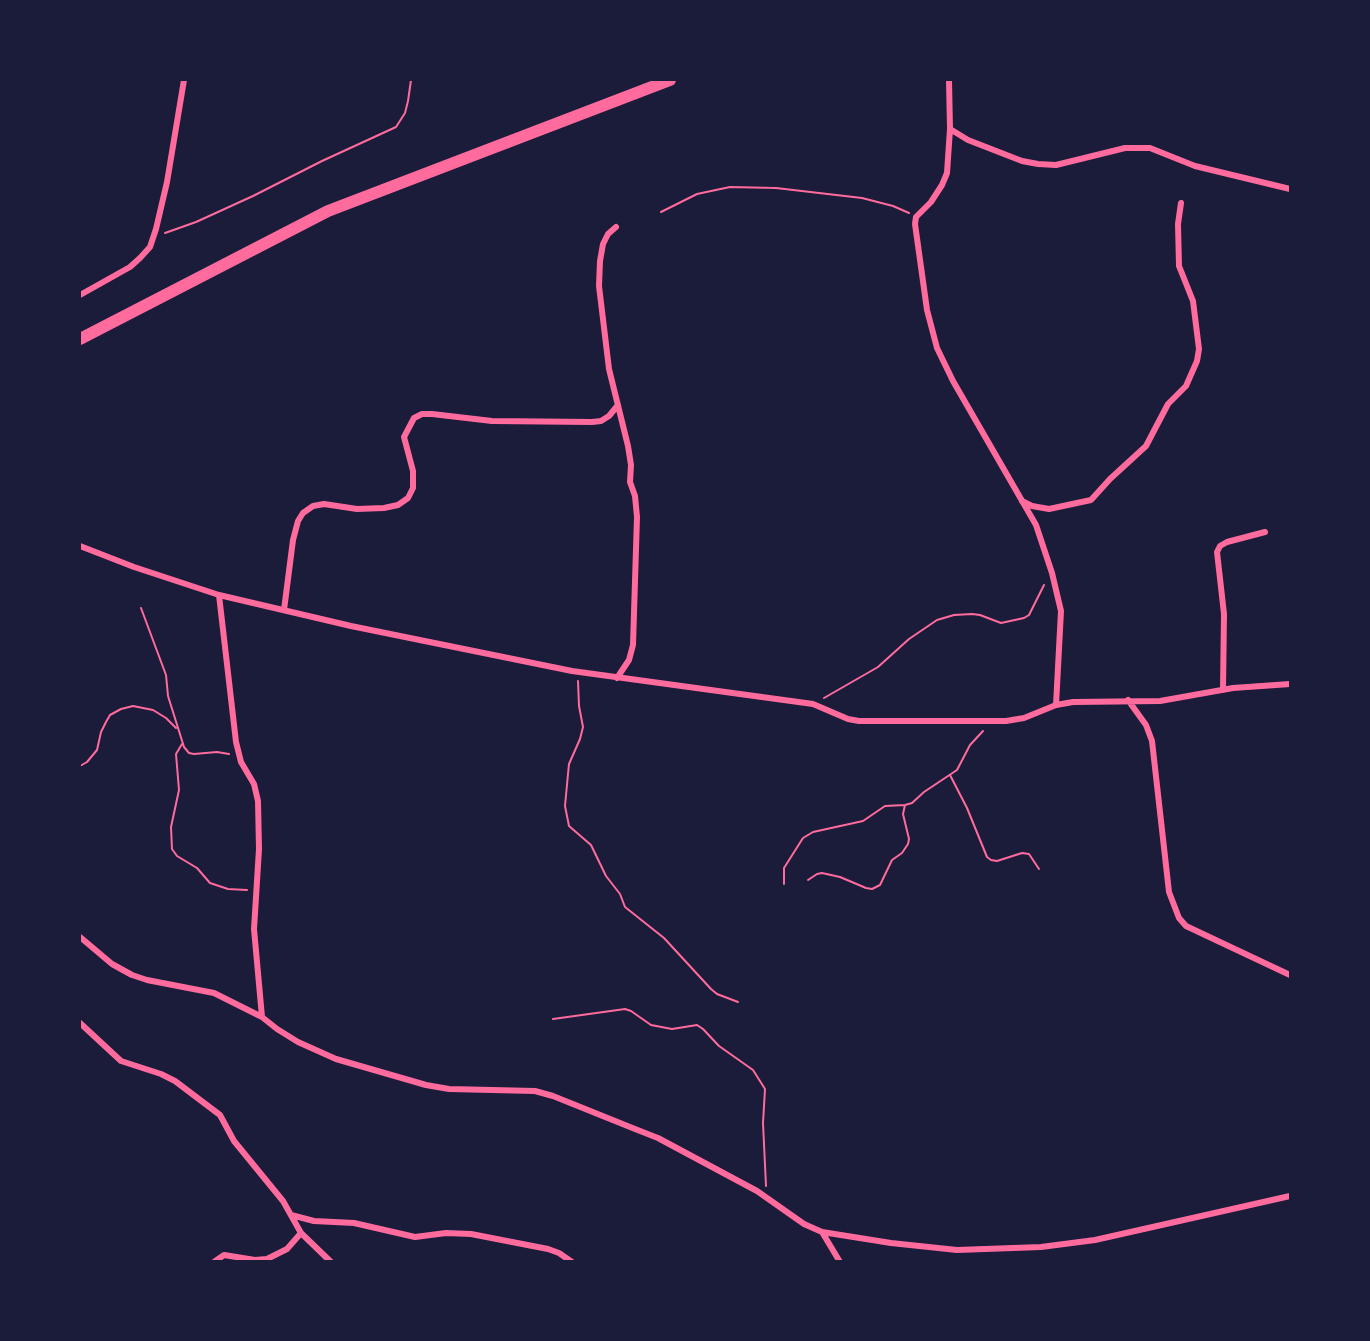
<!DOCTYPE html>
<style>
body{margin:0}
#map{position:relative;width:1370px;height:1341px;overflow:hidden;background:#1b1b3a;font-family:"IBM Plex Serif",serif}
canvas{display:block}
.frame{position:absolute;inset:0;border:81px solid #1b1b3a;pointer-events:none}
</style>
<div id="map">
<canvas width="1370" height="1341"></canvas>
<div class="frame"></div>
</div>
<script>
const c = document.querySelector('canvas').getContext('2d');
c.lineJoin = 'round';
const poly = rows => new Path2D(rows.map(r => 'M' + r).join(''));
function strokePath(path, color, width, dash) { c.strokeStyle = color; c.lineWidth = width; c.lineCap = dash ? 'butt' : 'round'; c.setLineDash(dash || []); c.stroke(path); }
strokePath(poly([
 [661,212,697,194,730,187,776,188,862,198,893,206,909,213],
 [165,233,196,222,253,196,322,161,396,127,405,113,408,101,411,80],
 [141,608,166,675,168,696,184,747,189,753,194,754,217,752,229,754],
 [578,681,579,706,583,727,580,739,569,764,568,774,565,806,569,826,591,845,606,876,620,894,625,907,664,938,711,989,717,994,738,1002],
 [824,698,878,667,909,639,937,620,954,615,972,614,980,615,1001,623,1024,618,1029,615,1044,585],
 [182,744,176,754,179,790,171,827,172,849,177,856,197,868,210,883,228,889,247,890],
 [80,766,87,762,97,750,101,732,106,722,110,715,121,709,133,706,153,710,166,718,176,728],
 [950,775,967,808,987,857,991,860,997,861,1022,853,1029,854,1039,869],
 [808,880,817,874,822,873,840,877,866,888,872,889,880,885,892,860,902,853,908,844,909,839,903,814,905,805],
 [784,884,784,868,803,838,813,832,863,821,885,806,905,805,912,803,924,792,957,770,970,745,983,731],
 [553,1019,625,1009,631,1011,651,1025,672,1029,697,1025,703,1029,719,1046,753,1070,765,1089,763,1123,766,1186]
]), '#ff6b9d', 2);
strokePath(poly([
 [949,80,950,129,947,173,942,185,931,202,916,217,915,224,927,310,937,348,953,381,1036,525,1052,573,1061,611,1056,705],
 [950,129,968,140,1022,161,1038,164,1056,165,1125,148,1150,148,1195,166,1290,189],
 [616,227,608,234,603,244,600,261,599,286,609,369,628,446,631,465,630,482,635,496,637,517,633,645,629,660,617,678],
 [80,295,130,267,140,258,150,247,156,229,167,182,184,80],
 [1022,501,1032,506,1049,509,1091,500,1110,479,1146,446,1168,404,1186,386,1197,361,1199,349,1193,301,1179,266,1178,224,1181,203],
 [80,546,134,567,219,595,351,626,572,671,813,704,848,719,859,721,1006,721,1024,718,1056,705,1073,702,1160,701,1233,688,1290,684],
 [219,595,236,742,241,762,254,784,258,801,259,849,254,929,262,1017],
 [284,610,293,540,298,521,303,513,313,506,324,504,357,509,384,508,398,505,408,498,413,488,413,471,404,437,414,418,422,414,432,414,492,421,592,422,601,421,609,416,618,405],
 [1223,690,1224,614,1217,552,1220,546,1227,542,1265,532],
 [1128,700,1146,725,1152,741,1169,892,1179,918,1186,926,1290,975],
 [80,937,112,964,132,975,147,980,214,993,262,1017,277,1029,298,1042,336,1059,426,1085,449,1089,535,1091,553,1096,635,1129,658,1138,757,1191,804,1224,822,1232,891,1243,957,1250,1041,1247,1095,1240,1290,1196],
 [80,1023,121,1061,161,1074,175,1081,220,1115,234,1141,283,1201,301,1233,331,1262],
 [291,1215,314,1221,354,1223,415,1237,446,1233,471,1234,548,1249,559,1253,572,1262],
 [822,1232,840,1262],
 [214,1262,224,1255,255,1260,267,1259,287,1249,301,1233]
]), '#ff6b9d', 6);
strokePath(poly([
 [80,339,328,211,670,80]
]), '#ff6b9d', 12);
</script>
